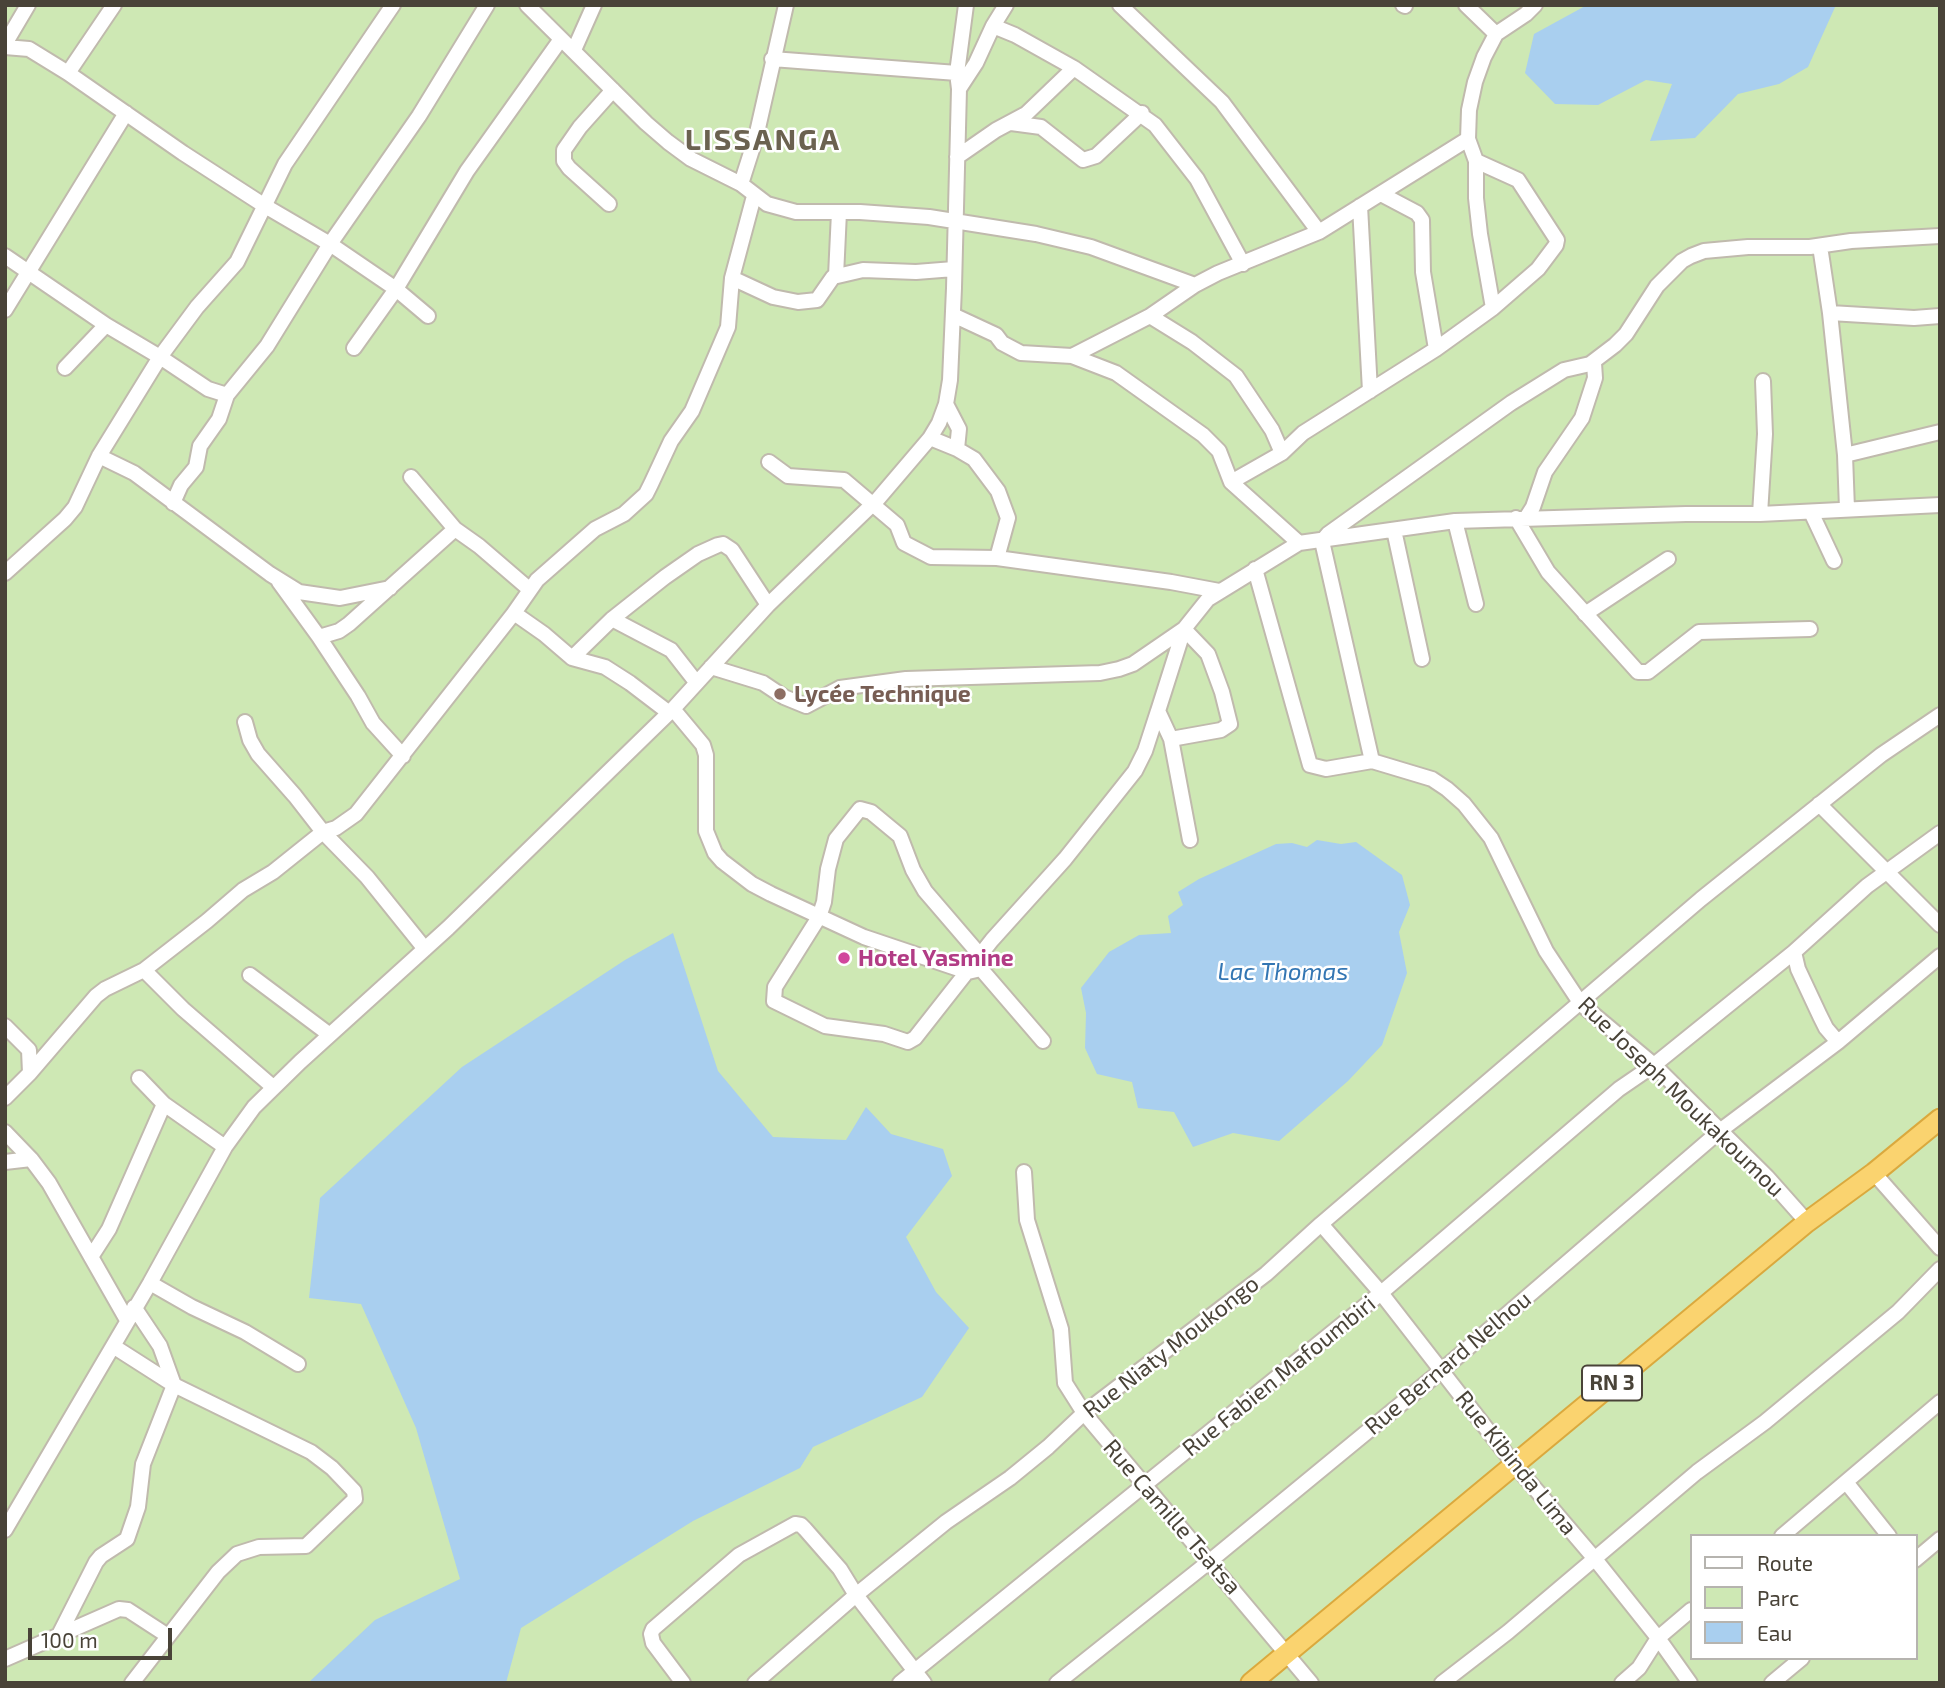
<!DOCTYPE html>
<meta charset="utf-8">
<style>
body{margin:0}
#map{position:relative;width:1945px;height:1688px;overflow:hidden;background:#f5f2ea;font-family:"Exo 2",sans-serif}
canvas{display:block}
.frame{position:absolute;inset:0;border:7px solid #494338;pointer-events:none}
.legend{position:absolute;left:1690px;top:1534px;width:228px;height:126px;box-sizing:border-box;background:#fff;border:2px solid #b6b4af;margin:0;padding:9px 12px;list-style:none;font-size:21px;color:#494338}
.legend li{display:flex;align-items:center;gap:14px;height:35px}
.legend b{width:35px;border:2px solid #b6b4af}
.scale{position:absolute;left:28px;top:1628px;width:144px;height:32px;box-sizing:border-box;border:4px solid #494338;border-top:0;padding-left:9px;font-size:21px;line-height:24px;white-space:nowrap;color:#494338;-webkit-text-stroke:5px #fff;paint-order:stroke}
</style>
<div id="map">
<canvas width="1945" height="1688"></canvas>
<div class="frame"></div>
<ul class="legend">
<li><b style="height:9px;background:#fff"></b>Route</li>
<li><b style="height:19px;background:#cee8b4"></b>Parc</li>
<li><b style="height:19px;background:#a9cfef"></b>Eau</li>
</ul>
<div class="scale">100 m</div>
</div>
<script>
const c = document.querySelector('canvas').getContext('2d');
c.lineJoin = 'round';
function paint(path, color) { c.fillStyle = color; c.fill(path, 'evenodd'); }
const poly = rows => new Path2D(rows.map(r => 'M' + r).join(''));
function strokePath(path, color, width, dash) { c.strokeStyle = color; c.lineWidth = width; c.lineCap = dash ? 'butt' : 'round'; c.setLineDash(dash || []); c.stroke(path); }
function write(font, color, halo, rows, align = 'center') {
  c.font = font + ' "Exo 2",sans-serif'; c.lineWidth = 5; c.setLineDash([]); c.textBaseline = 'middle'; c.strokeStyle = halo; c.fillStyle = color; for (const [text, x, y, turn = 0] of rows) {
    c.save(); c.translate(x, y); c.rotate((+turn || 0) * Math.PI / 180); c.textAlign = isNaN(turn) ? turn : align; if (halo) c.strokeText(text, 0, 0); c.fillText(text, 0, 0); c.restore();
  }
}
paint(poly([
 [5,5,1940,5,1940,1683,5,1683],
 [1691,1536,1915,1536,1915,1658,1691,1658]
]), '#cee8b4');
paint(poly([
 [1587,5,1836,5,1808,67,1779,84,1738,94,1695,138,1650,141,1672,84,1646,80,1598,105,1555,104,1525,73,1534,34],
 [1317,840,1341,844,1356,842,1402,875,1410,905,1399,932,1407,973,1382,1045,1348,1081,1279,1141,1233,1133,1193,1147,1174,1112,1138,1108,1132,1082,1097,1074,1085,1048,1086,1013,1081,988,1109,952,1139,935,1171,933,1168,916,1183,905,1178,892,1199,879,1276,844,1292,843,1307,847],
 [673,933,718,1071,773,1137,846,1140,866,1107,891,1134,943,1149,952,1176,906,1237,936,1292,969,1328,922,1397,813,1447,800,1468,693,1521,521,1628,506,1683,308,1683,375,1620,460,1579,416,1428,361,1304,309,1298,320,1198,462,1067,625,960]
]), '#a9cfef');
const minor = poly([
 [527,5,646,123,668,142,691,159,741,184,767,204,796,212,860,212,929,217,1036,234,1091,247,1195,285],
 [1120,5,1222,102,1319,232],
 [1403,5,1405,6],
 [1466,5,1496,34],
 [993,26,1015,35,1074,68,1155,125,1197,179,1243,264],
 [5,44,28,5],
 [5,47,29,49,68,73,183,153,265,206,330,244,396,289,428,316],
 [574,50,594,5],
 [772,59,957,73],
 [68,73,114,5],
 [959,89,976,63,993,26,1006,5],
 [1011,123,1041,127,1083,160,1096,156,1142,113],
 [957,157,996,130,1026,114,1074,68],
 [1476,161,1518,180,1557,240,1556,245,1538,269,1493,308],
 [741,184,756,137,786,5],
 [1381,194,1417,213,1422,220,1423,272,1436,349],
 [609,204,569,168,564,161,564,150,580,127,613,90],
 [1360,206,1370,391],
 [1820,246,1830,313,1845,455,1847,509],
 [5,256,106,325,160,357,208,389,227,395],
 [836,276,839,212],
 [732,278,773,297,798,302,817,300,833,277,863,270,916,272,954,269],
 [5,310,126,113],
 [1830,313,1914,318,1940,316],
 [953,315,996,335,1002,343,1021,353,1072,356,1116,373,1203,435,1219,451,1231,482,1299,543,1455,521,1686,514,1760,514,1940,505],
 [1150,316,1192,342,1236,376,1272,430,1282,453],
 [354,348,396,289,467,171,561,39],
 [1072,356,1150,316,1195,285,1218,273,1319,232,1468,139],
 [65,368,106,325],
 [946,404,959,429,957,449],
 [930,438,957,449,974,459,998,491,1008,518,997,558],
 [1845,455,1940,432],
 [99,456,134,473,270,574,299,592,340,598,390,588],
 [769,462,788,476,844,480,897,525,904,543,931,557,997,558,1171,582,1219,591],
 [411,477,455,529,479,546,529,589],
 [1231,482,1282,453,1303,433,1436,349,1493,308,1480,234,1476,198,1476,161,1468,139,1469,110,1475,82,1484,57,1496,34,1526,14,1535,5],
 [173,503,181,485,196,467,200,446,219,419,227,395,267,346,330,244,419,116,487,5],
 [1811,512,1834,561],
 [1760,514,1765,434,1763,381],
 [1516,518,1548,572,1638,672,1648,672,1699,632,1810,629],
 [1526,518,1533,507,1545,472,1582,418,1595,378,1594,363,1590,364],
 [1455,521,1476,604],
 [1394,530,1422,659],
 [1255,569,1310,765,1326,769,1372,761,1432,779,1447,789,1464,804,1491,838,1546,951,1581,1004,1654,1065,1767,1177,1807,1222],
 [5,573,65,519,75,507,99,456,160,357,197,307,237,262,285,164,393,5],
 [279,582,319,637,358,696,373,723,403,756],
 [514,613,537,580,595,529,624,514,646,494,651,484,671,441,692,411,728,327,732,278,754,196],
 [1585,614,1668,559],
 [612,619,671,650,696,682],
 [1184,629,1158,711,1171,739,1190,840],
 [319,637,339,631,349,624,455,529],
 [572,658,612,619,665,577,698,554,718,545,723,544,732,550,768,605],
 [711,667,763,683,784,697,806,706,840,688,906,679,1100,673,1119,669,1133,664,1184,629],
 [673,709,703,745,706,755,706,831,715,853,722,861,752,884,771,894,864,937,968,972,981,969,1043,1041],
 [245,722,250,740,258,754,295,796,323,832,367,877,425,949],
 [1171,739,1221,730,1230,724,1222,692,1208,654,1184,629,1208,599,1299,543],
 [1372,761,1322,541,1328,534,1511,403,1564,370,1590,364,1615,345,1626,334,1657,286,1682,261,1691,256,1704,251,1748,247,1810,247,1851,241,1940,236],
 [1819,804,1940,925],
 [1794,952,1798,969,1820,1016,1826,1028,1838,1042],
 [980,955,925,891,913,870,900,836,871,812,860,809,836,839,828,869,824,902,819,917,775,987,774,1001,825,1026,884,1034,908,1042,915,1038,992,940,1065,859,1135,771,1145,751,1158,711],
 [144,970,183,1009,273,1087],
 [250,975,330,1035],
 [5,1026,29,1050,30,1073],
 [139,1078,164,1104,225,1147],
 [5,1098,30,1073,96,996,105,989,144,970,207,921,243,890,273,872,323,832,336,828,356,814,514,613,544,634,572,658,605,667,630,683,668,712],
 [5,1132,31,1159,49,1183,127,1320],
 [5,1162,31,1159],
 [1024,1172,1027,1220,1061,1329,1065,1383,1084,1413,1311,1683],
 [1874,1173,1940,1248],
 [1321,1224,1381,1293,1514,1464,1595,1559,1658,1638,1690,1683],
 [91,1257,109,1229,164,1104],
 [150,1283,192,1307,245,1332,298,1364],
 [113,1346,174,1385,311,1452,332,1468,354,1491,355,1499,306,1546,259,1547,237,1554,218,1572,132,1683],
 [1846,1482,1889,1536],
 [5,1530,150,1283,225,1147,254,1107,300,1062,448,928,673,709,768,605,878,499,930,438,939,423,946,404,950,380,954,288,959,89,957,73,966,5],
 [1782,1536,1940,1402],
 [1915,1560,1940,1539],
 [60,1633,96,1562,101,1556,127,1539,138,1507,143,1464,174,1385,160,1346,134,1307],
 [5,1659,119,1609,128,1610,168,1636],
 [683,1683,653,1643,651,1634,653,1629,739,1555,795,1524,801,1525,805,1529,840,1569,856,1595,924,1683],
 [755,1683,856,1595,946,1522,1010,1478,1048,1447,1084,1413,1266,1274,1321,1224,1701,899,1881,755,1940,715],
 [900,1683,1381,1293,1619,1089,1654,1065,1794,952,1867,886,1940,833],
 [1057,1683,1210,1561,1441,1371,1721,1130,1838,1042,1940,956],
 [1442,1683,1508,1632,1697,1472,1765,1422,1898,1312,1940,1269],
 [1622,1683,1639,1668,1658,1638,1691,1610],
 [1772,1683,1802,1658]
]);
const highway = poly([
 [1251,1683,1807,1222,1874,1173,1940,1119]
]);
strokePath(minor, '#c0baad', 18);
strokePath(highway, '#daa93e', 23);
strokePath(minor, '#fff', 14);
strokePath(highway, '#fad36f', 19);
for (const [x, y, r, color] of [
 [780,694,7,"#8d6e63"],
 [844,958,7,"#d1479c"]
]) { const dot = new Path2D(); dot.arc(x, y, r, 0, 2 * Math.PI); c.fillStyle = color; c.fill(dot); strokePath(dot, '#fff', 2.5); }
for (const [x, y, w] of [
 [1612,1383,60]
]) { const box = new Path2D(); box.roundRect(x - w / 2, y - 17.5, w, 35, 5); c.fillStyle = '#fff'; c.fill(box); strokePath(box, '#494338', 2); }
write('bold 21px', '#494338', null, [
 ["RN 3",1612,1383]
]);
write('bold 23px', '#785e54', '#fff', [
 ["Lycée Technique",794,694]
], 'left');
write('bold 23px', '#b23c85', '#fff', [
 ["Hotel Yasmine",858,958]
], 'left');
write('23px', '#494338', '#fff', [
 ["Rue Joseph Moukakoumou",1681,1097,44],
 ["Rue Niaty Moukongo",1171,1347,-38],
 ["Rue Bernard Nelhou",1448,1363,-40],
 ["Rue Fabien Mafoumbiri",1279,1376,-39],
 ["Rue Kibinda Lima",1516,1463,51],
 ["Rue Camille Tsatsa",1172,1517,49]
]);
write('italic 24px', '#3376b3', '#fff', [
 ["Lac Thomas",1283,972]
]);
c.letterSpacing = '2px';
write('bold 30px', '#6b6250', '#fff', [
 ["LISSANGA",763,140]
]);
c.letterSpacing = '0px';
</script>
